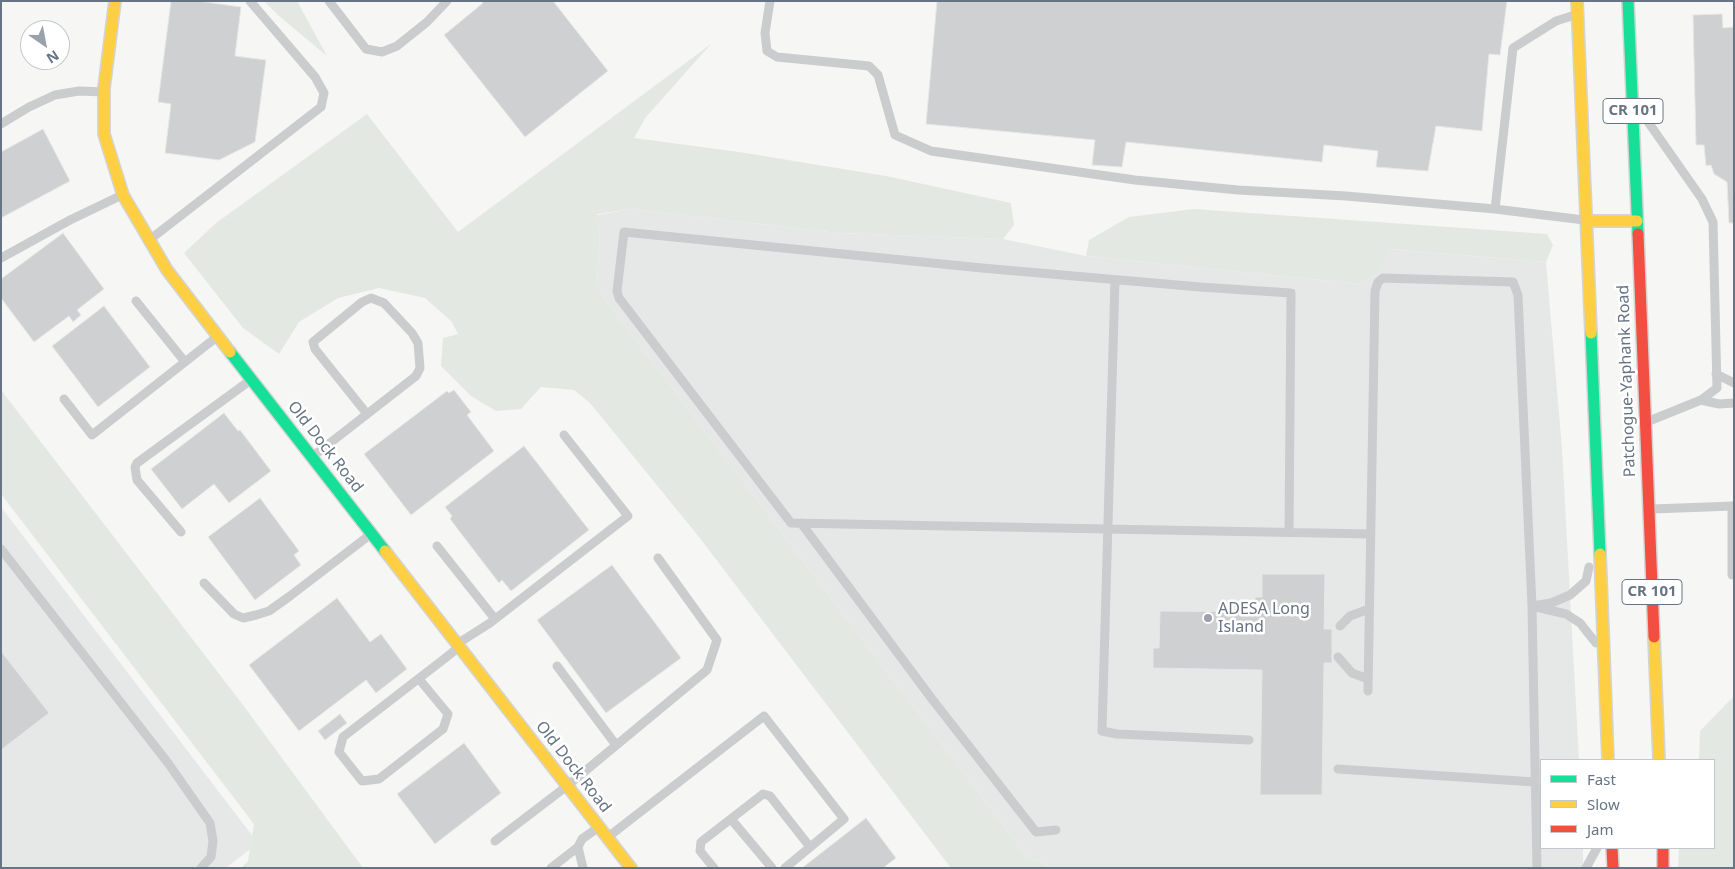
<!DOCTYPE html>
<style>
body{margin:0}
#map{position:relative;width:1735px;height:869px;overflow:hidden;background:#f6f6f5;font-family:"Noto Sans",sans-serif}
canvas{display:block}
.frame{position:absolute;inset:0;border:2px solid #677484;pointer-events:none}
.legend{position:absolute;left:1540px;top:759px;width:175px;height:90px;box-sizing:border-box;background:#fff;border:1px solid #c2c7ce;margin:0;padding:6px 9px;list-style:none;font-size:15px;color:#677484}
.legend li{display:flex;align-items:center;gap:10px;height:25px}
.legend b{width:25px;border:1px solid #c2c7ce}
.north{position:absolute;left:20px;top:20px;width:50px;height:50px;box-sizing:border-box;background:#fff;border:1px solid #c2c7ce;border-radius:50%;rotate:147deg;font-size:14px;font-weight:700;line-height:20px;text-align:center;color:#677484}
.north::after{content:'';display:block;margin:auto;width:18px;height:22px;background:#99a2ac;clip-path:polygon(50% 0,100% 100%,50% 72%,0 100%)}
</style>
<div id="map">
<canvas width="1735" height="869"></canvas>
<div class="frame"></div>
<ul class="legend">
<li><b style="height:6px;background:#16e098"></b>Fast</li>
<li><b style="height:6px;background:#ffcf43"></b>Slow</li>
<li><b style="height:6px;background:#f24e42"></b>Jam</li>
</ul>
<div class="north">N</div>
</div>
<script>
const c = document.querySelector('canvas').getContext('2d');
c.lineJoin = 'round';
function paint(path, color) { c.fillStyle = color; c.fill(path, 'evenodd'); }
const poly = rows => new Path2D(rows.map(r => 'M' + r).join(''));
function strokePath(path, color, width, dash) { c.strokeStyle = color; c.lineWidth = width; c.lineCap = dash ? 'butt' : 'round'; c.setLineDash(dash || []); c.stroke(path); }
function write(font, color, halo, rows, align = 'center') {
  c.font = font + ' "Noto Sans",sans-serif'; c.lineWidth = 5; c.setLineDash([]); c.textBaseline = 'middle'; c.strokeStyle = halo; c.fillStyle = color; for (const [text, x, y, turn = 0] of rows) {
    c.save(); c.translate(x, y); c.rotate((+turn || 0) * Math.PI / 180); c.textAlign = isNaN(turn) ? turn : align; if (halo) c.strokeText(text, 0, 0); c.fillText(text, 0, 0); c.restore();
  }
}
paint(poly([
 [632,209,838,233,1003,239,1086,256,1361,284,1380,272,1387,249,1546,262,1562,448,1579,760,1541,760,1541,848,1583,848,1583,868,1053,868,1027,857,604,298,597,283,600,231,597,215],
 [1,507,258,843,226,868,1,868]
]), '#e6e8e8');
paint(poly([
 [264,1,297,1,327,56,279,16],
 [711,44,646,117,634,138,739,152,886,176,1011,203,1014,225,1003,239,838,233,632,209,597,214,600,231,597,283,604,298,1027,857,1053,868,951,868,699,537,590,403,574,390,541,387,521,409,496,411,471,396,441,366,443,338,458,334,452,322,425,298,379,288,338,298,299,322,279,354,243,328,184,253,216,223,367,114,458,232],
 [1194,209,1547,234,1553,245,1546,262,1388,249,1380,272,1361,284,1086,256,1089,240,1129,217],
 [1,390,240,701,363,868,241,868,248,861,254,824,1,494],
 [1734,696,1734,868,1678,868,1679,848,1714,848,1714,760,1699,760,1700,731]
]), '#e4e8e3');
const building = poly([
 [171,1,198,1,241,7,235,56,266,60,255,142,219,160,165,153,171,104,158,102,171,1],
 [482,1,553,1,608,71,525,137,444,35,483,3,482,1],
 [937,1,1507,1,1500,55,1489,54,1482,131,1436,126,1428,171,1376,167,1378,151,1324,145,1322,162,1126,142,1122,167,1092,165,1095,140,926,124,937,1],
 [1722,14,1723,28,1734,27,1734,223,1729,223,1727,182,1714,174,1711,165,1706,166,1704,145,1696,145,1693,15,1722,14],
 [43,129,70,181,1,218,1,152,43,129],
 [63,233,104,289,77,310,81,315,73,322,69,316,34,342,1,298,1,279,63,233],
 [104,306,150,367,98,407,52,346,104,306],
 [454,390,471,412,467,415,494,451,411,515,364,454,447,391,449,393,454,390],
 [224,413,238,431,240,430,271,471,229,503,214,484,182,509,151,469,224,413],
 [524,446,589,530,511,591,502,580,499,583,450,519,452,516,445,507,524,446],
 [260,498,299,551,294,555,301,565,255,600,208,537,260,498],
 [612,565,681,658,606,713,537,620,612,565],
 [1262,574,1325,574,1324,629,1332,629,1332,663,1324,663,1322,795,1260,795,1262,670,1153,668,1153,648,1159,648,1160,611,1254,612,1255,597,1262,597,1262,574],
 [337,598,370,642,381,634,407,669,376,693,366,680,299,731,249,665,337,598],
 [1,651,49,713,1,750,1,651],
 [340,714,347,723,325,740,318,731,340,714],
 [464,743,501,793,435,844,397,794,464,743],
 [866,818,896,858,883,868,802,868,866,818]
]);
paint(building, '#ced0d1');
strokePath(building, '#e6e6e5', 1);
const fast = poly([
 [1628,1,1638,234],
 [1591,333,1600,554],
 [230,352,385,551]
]);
const slow = poly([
 [115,1,104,88,104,134,123,195,167,270,230,352],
 [1577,1,1591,333],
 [1587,221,1637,221],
 [385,551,631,868],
 [1600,554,1608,760],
 [1654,637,1659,760]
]);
const jam = poly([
 [1638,234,1654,637],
 [1612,848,1613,868],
 [1663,848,1663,868]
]);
strokePath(fast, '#d3d4d5', 14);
strokePath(slow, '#d3d4d5', 14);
strokePath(jam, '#d3d4d5', 14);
strokePath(poly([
 [329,1,366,49,382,52,397,46,427,22,447,1],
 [770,1,765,33,767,51,777,57,869,66,878,75,895,135,931,151,1135,180,1238,190,1346,196,1495,209,1584,220],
 [1639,109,1702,199,1713,222,1717,388,1701,400,1649,421],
 [1,124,29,107,55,95,79,91,104,92],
 [1495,209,1513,48,1556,21,1575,15],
 [148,241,321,107,324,93,315,77,250,1],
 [1,258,70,220,122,195],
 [1115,280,1102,731,1117,734,1249,740],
 [136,301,185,362],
 [1716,374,1734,383],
 [64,399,92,435,218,336],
 [1701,400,1719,404,1734,403],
 [312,457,416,376,420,368,418,343,412,333,384,303,371,298,362,302,313,342,315,349,367,414],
 [1732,506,1732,575],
 [1652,509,1734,506],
 [801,523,932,699,1036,832,1056,830],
 [181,532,137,480,135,467,137,463,252,379],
 [1289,532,1291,293,1200,287,982,268,624,232,617,291,619,298,791,523,1371,534],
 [437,546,495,619],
 [1,549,168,763,210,823,213,841,211,857,201,868],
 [1589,567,1586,581,1570,595,1551,603,1532,606,1566,614,1580,623,1596,643],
 [204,583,234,614,243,618,256,615,269,611,290,596,371,534],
 [1340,626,1350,616,1369,609],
 [457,644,490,623,628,516,564,435],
 [1338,657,1352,673,1368,679],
 [557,666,616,745],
 [419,679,448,714,443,729,379,779,362,781,339,752,343,737,444,659,459,647],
 [1368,691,1375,291,1378,282,1383,278,1513,282,1518,295,1532,606,1537,868],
 [1338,769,1535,782],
 [731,819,772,868],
 [608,837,764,716,844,819,785,868],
 [495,841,567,786,707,670,717,640,658,558],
 [551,868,578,847],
 [583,868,578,847,582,839,599,827],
 [714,868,700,851,701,842,763,794,770,796,810,847],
 [1586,868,1597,848]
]), '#cbcccd', 9);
strokePath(fast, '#16e098', 11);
strokePath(slow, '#ffcf43', 11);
strokePath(jam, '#f24e42', 11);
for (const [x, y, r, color] of [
 [1208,618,5,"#99a2ac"]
]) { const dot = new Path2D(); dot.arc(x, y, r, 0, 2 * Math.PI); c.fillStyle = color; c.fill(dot); strokePath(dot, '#fff', 2); }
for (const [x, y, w] of [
 [1633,111,60],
 [1652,592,60]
]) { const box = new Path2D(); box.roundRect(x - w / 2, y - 12.5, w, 25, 4); c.fillStyle = '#fff'; c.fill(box); strokePath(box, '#677484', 1); }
write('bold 15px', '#677484', null, [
 ["CR 101",1633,111],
 ["CR 101",1652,592]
]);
write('16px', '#677484', '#fff', [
 ["Patchogue-Yaphank Road",1627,381,-92],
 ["Old Dock Road",325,447,52],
 ["Old Dock Road",573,767,52]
]);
write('16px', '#677484', '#fff', [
 ["ADESA Long",1218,609],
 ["Island",1218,627]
], 'left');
</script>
